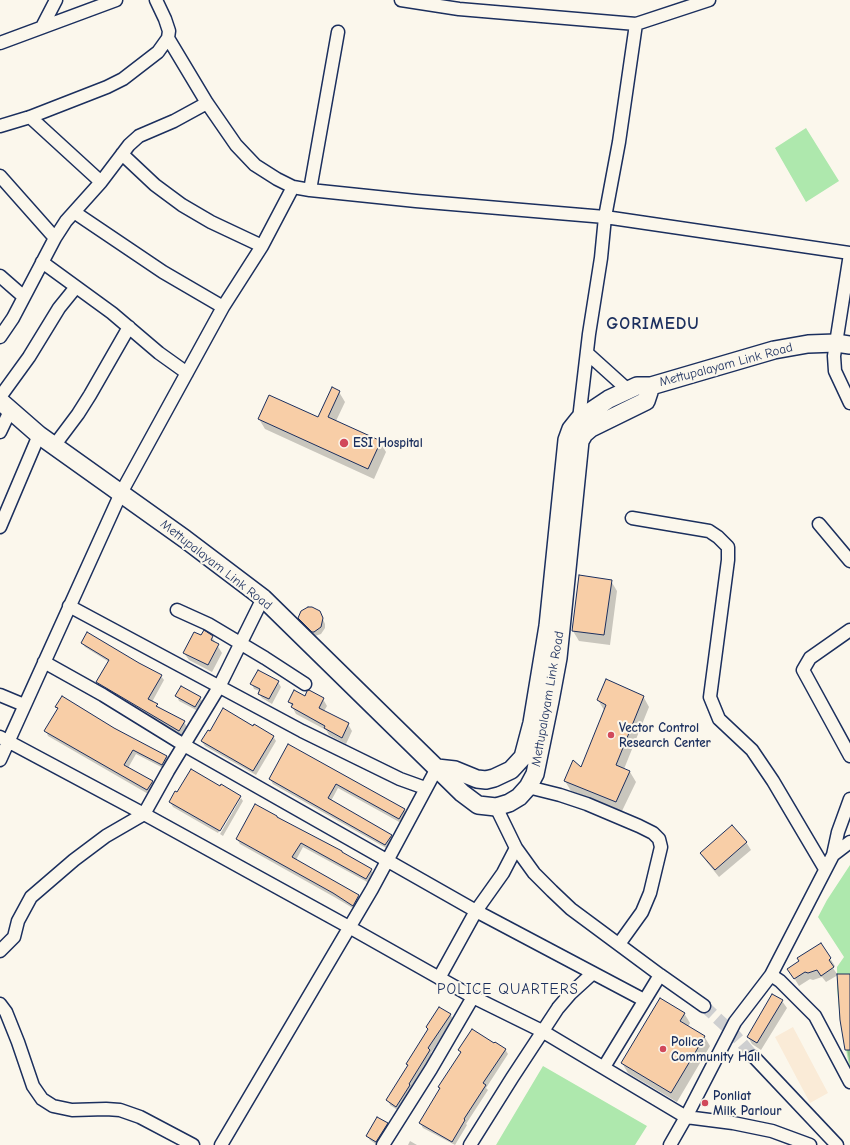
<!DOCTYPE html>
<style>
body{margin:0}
canvas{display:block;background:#fbf7ec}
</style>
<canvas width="850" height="1145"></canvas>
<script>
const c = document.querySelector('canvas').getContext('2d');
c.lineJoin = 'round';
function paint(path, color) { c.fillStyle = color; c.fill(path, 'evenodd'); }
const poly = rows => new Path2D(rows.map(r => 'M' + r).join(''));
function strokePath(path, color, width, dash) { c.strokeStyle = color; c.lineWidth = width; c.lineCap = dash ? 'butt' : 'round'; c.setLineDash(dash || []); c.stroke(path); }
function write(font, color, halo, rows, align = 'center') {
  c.font = font + ' "Comic Neue",sans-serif'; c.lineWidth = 4; c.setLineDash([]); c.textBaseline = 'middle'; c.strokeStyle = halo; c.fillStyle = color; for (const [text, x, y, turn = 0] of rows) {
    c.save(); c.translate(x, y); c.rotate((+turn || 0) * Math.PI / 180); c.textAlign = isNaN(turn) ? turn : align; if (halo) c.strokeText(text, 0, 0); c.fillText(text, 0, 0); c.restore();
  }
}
paint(poly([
 [793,1027,828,1093,810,1103,775,1037]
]), '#faebd7');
paint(poly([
 [806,128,839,181,806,202,775,148],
 [850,865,850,1070,840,1020,837,988,837,967,844,957,818,917,827,900],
 [543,1066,647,1126,635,1145,496,1145]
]), '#aee8ad');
paint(poly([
 [339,392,345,402,336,421,380,442,386,452,374,479,265,429,259,419,318,419],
 [580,577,611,581,617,591,610,645,579,641,573,631],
 [322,617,325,624,325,628,321,634,315,636,302,623,299,618],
 [202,636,212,637,222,653,212,672,189,660,184,653],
 [82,643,139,664,161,676,164,680,152,702,157,705,159,709,184,722,187,727,182,735,100,687,97,682,109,662,85,647],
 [278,682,281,687,272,704,262,698,259,694,260,691,254,689,252,684],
 [177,696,200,698,203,702,198,711,179,701],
 [643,696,649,707,624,769,630,772,636,782,622,811,571,791,565,781,581,769,604,710,598,700],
 [305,697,323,699,327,706,324,711,348,724,352,731,346,744,329,735,326,730,296,714,289,701],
 [57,707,113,728,167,756,169,761,165,769,136,754,128,768,152,781,155,786,150,795,48,736,46,731,58,710],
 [253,727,273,736,276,741,256,775,205,746,202,742],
 [288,745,404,809,407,814,401,823,338,788,331,801,391,835,394,840,388,849,273,784,270,779],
 [220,788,241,798,239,798,218,833,173,807,170,802,177,793],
 [241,798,243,801,223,836,220,834],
 [278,819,371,870,374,874,369,883,303,847,296,860,358,896,361,900,356,910,336,898,240,844,237,839],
 [746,842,751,850,719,877,706,861,701,854],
 [821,944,835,966,833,968,837,974,838,975,826,982,822,977,813,980,810,979,799,986,793,976,800,961],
 [850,975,850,1064,841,1020],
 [782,1001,787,1008,761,1050,752,1044,748,1037],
 [684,1013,690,1023,688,1027,704,1036,710,1046,677,1102,628,1073,622,1063],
 [450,1014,453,1019,431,1053,432,1055,411,1089,412,1090,399,1111,390,1105,388,1100,408,1066,407,1064],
 [505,1049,508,1054,486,1088,488,1090,466,1124,467,1125,455,1145,423,1128,420,1123,461,1053,460,1050],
 [387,1124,390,1129,377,1145,370,1140,367,1136],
 [410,1141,417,1145,408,1145]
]), '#0003');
const building = poly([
 [332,387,340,391,328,417,381,441,368,469,258,419,269,395,318,417,332,387],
 [579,575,612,580,604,635,572,631,579,575],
 [308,607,312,607,320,611,323,618,321,627,314,632,312,632,298,618,301,611,308,607],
 [204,630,213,636,211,640,219,644,208,665,183,653,194,632,201,635,204,630],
 [87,632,139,663,162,675,148,699,158,704,156,706,185,721,179,731,96,682,109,660,81,643,87,632],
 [258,670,279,681,269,699,258,694,260,689,250,684,258,670],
 [606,679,644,696,616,765,630,771,616,802,564,781,573,760,581,767,606,705,597,700,606,679],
 [181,686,201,697,195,707,175,696,181,686],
 [294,690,305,696,307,691,309,690,324,698,319,708,349,723,342,738,324,728,325,726,291,707,293,704,288,702,294,690],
 [62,696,114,728,167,756,162,765,133,750,124,765,153,781,147,790,44,731,58,708,55,707,62,696],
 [223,708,253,726,254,724,274,736,253,771,201,741,208,730,210,731,223,708],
 [288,744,405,809,399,819,336,784,328,798,392,835,385,845,269,779,288,744],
 [191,769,220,786,221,784,241,796,220,831,169,802,175,791,177,792,191,769],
 [255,804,277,816,277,817,342,851,342,852,372,869,366,879,301,843,292,857,359,895,353,906,333,893,236,839,255,804],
 [732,825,747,842,715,870,700,853,732,825],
 [821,943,831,958,829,960,834,967,821,976,817,970,808,973,805,972,794,979,787,969,799,961,797,958,821,943],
 [837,974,850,974,850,1050,845,1050,840,1020,837,974],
 [772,994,783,1000,757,1043,747,1037,772,994],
 [660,998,685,1013,680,1021,705,1036,671,1093,621,1063,660,998],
 [439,1007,451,1014,428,1048,430,1050,409,1084,410,1085,396,1107,386,1100,408,1065,406,1064,428,1029,426,1027,439,1007],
 [472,1029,494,1043,495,1042,506,1049,483,1083,486,1085,464,1119,465,1120,452,1142,419,1123,440,1088,438,1087,461,1052,458,1050,472,1029],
 [377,1117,388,1123,376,1142,366,1136,377,1117]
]);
paint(building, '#f8cea7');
strokePath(building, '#1b2f5e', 1);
strokePath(poly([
 [704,1006,733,1033,754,1057]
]), '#cecfd0', 12, [12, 6]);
const street = poly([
 [401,0,459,9,636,24,709,0],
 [42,27,56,0],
 [168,38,207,103,236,145,255,165,277,179,293,187,310,190,416,201,605,217,850,253],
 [0,43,116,0],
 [30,117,101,182],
 [0,126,30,117,107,87,123,79,158,52,168,38,169,31,165,19,156,0],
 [122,154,155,185,182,205,211,222,262,246],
 [0,176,55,238],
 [310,190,338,32],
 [74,212,163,272,223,307],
 [850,254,834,356,835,371,850,403],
 [42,262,112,313,159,353,187,373],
 [0,276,24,297],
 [0,337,13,318,55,238,66,221,101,182,129,145,139,136,174,121,207,103],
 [587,353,628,390],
 [0,397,29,357,59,308,76,287],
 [579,419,589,334,601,258,605,217,619,142,636,24],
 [0,432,10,411],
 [54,446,78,414,90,395,129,327],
 [632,518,709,531,718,537,728,547,728,560,710,697,719,719,752,750,773,781,825,869],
 [819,524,850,561],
 [0,527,39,435],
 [69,606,302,731,400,779,425,788],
 [177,610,208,624,265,658,305,684],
 [850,630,810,658,803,670,850,756],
 [44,662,103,695,184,745,476,911,644,1000],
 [0,695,24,705],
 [0,737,144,814,349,927,473,997,542,1031,686,1117,733,1123,772,1131,810,1145],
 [0,760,121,493,223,307,262,246,293,187],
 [528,787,560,795,587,804,639,826,653,833,659,839,661,847,650,893,642,912,619,944],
 [496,807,516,848,534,873,552,891,571,909,660,975,704,1006],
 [833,855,838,832,850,799],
 [0,951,14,937,18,921,31,897,74,860,106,836,144,814,168,771,219,687,263,598],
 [771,975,780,981,815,1016,850,1082],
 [439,978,476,911,503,873,516,848],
 [0,1004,6,1012,18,1042,33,1086,42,1099,53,1106,72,1110,106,1109,120,1110,140,1117,193,1145],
 [754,1057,837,1145],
 [604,1067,660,975],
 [221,1145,372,889,437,768],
 [383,1145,431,1069,473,997],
 [470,1145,512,1078,558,1008,570,994,593,973],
 [670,1145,686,1117,735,1022,771,975,833,855,850,842]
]);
const secondary = poly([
 [0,401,39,435,185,539,263,598,462,793,478,805,496,807,509,803,519,797,528,787,535,774,550,701,558,658,580,441,584,434,591,428,646,401,651,386],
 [437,768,455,770,477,779,486,780,494,778,511,770,523,757,532,723,548,626,567,440,571,429,579,419,609,399,637,386,651,386,774,350,808,344,836,343,850,345]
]);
strokePath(street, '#1b2f5e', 15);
strokePath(secondary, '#1b2f5e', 20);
strokePath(street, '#fbf7ec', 12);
strokePath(secondary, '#fbf7ec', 17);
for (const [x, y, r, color] of [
 [344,443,5,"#d1495b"],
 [611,735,4,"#d1495b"],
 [663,1049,4,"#d1495b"],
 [705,1103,4,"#d1495b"]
]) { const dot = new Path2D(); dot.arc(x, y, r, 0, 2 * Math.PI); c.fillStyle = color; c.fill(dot); strokePath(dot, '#fbf7ec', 1.5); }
write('13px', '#1b2f5e', '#fbf7ec', [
 ["Mettupalayam Link Road",726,365,-15],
 ["Mettupalayam Link Road",216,565,38],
 ["Mettupalayam Link Road",548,699,-80]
]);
write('bold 13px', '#1b2f5e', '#fbf7ec', [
 ["ESI Hospital",353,443],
 ["Vector Control",619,728],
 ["Research Center",619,743],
 ["Police",671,1042],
 ["Community Hall",671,1057],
 ["Ponliat",713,1096],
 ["Milk Parlour",713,1111]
], 'left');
c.letterSpacing = '1px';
write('15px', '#1b2f5e', '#fbf7ec', [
 ["POLICE QUARTERS",508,990]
]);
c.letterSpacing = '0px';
c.letterSpacing = '1px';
write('bold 17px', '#1b2f5e', '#fbf7ec', [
 ["GORIMEDU",653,324]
]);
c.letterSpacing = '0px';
</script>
